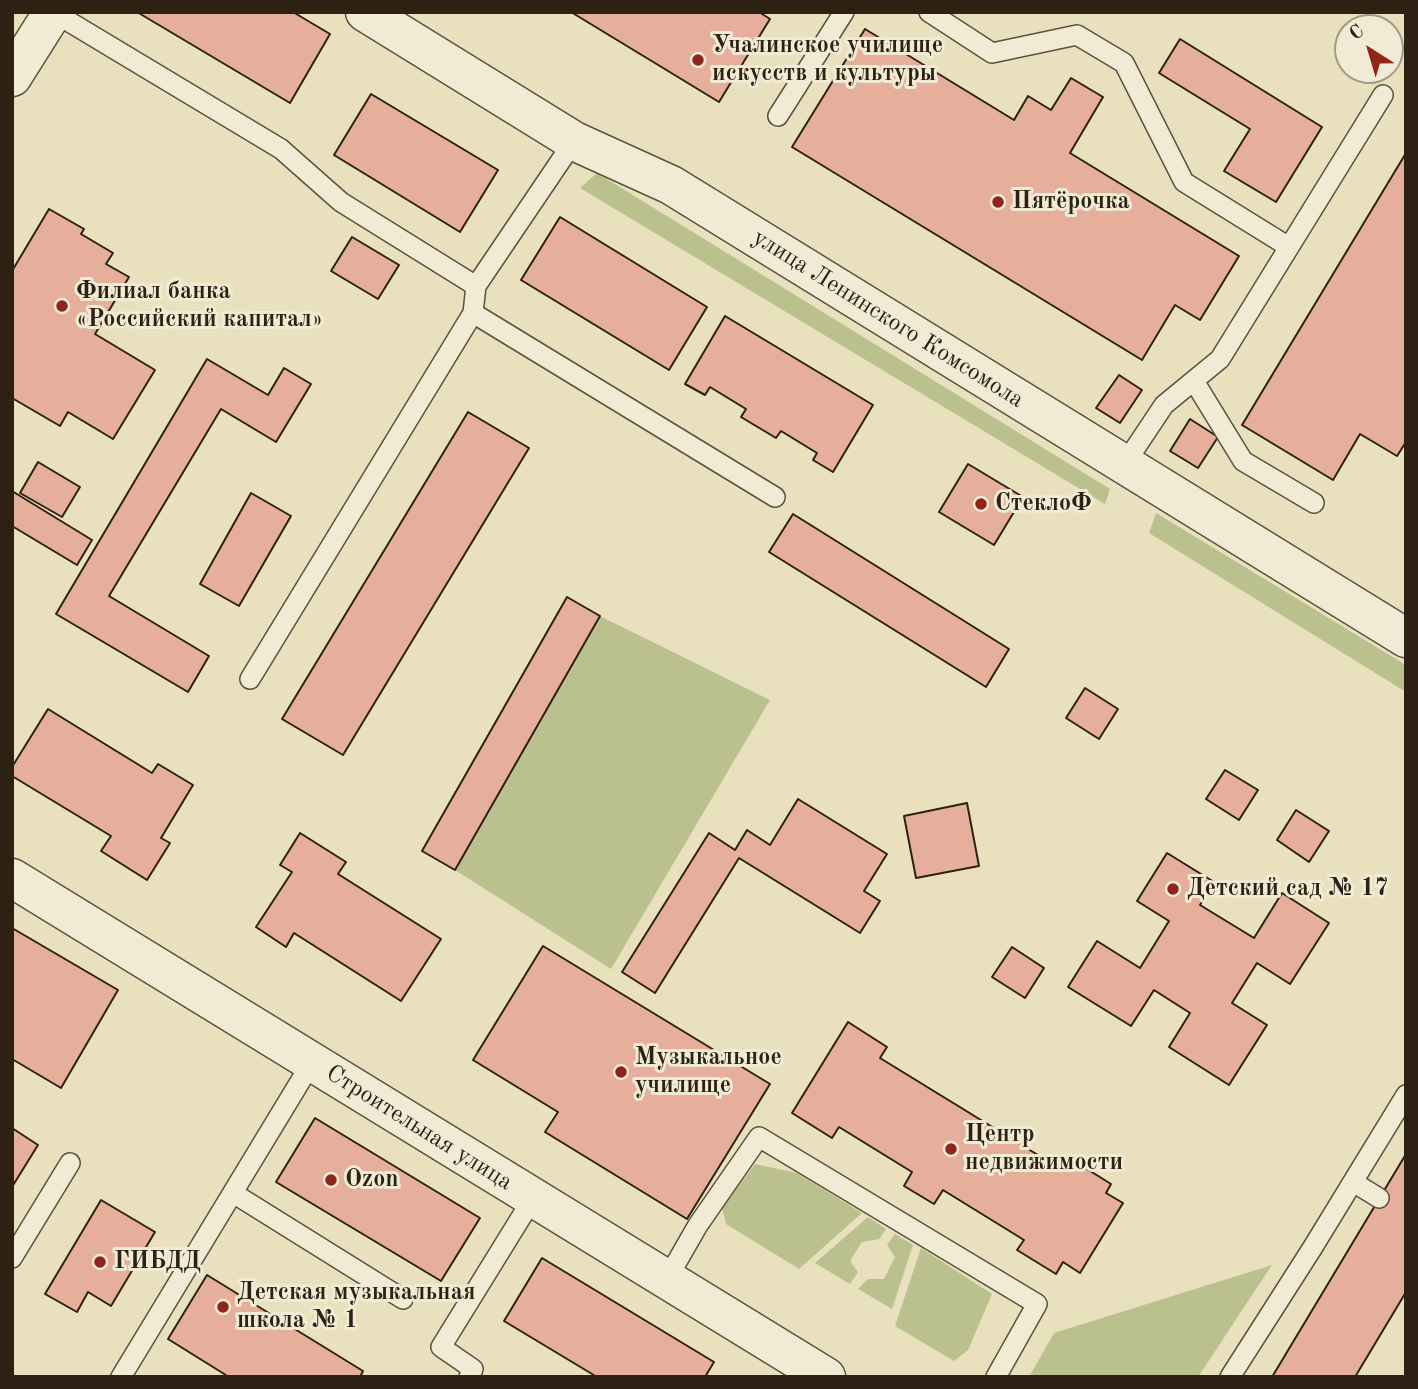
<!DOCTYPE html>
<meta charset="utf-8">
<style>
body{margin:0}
#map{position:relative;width:1418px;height:1389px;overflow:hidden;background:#e9e0be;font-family:"Old Standard TT",serif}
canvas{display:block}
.frame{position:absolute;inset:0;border:14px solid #2d2113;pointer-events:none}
.north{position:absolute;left:1334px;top:14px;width:70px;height:70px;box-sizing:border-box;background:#f1ebd5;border:2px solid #a39a87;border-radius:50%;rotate:323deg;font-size:19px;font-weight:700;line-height:28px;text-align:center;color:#2d2113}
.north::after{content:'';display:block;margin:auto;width:24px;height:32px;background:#8f2418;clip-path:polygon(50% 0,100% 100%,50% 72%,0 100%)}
</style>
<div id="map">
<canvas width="1418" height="1389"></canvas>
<div class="frame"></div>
<div class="north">С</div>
</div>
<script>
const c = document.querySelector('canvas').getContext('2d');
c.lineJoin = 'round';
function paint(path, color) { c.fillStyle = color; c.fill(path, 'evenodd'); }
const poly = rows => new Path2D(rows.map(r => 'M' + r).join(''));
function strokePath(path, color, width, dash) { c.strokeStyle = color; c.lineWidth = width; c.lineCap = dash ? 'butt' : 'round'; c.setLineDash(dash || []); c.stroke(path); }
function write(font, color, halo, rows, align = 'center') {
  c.font = font + ' "Old Standard TT",serif'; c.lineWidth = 6; c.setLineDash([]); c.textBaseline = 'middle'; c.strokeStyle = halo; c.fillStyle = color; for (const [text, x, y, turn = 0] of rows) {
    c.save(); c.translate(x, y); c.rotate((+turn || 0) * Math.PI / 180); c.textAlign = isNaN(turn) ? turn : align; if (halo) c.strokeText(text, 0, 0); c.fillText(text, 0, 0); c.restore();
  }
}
paint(poly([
 [597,173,1110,489,1105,504,580,188],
 [1156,513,1406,665,1406,692,1149,533],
 [600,616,770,700,611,969,455,870],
 [755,1164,797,1173,862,1213,799,1269,726,1224,722,1208],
 [868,1217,886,1229,879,1239,862,1242,850,1261,858,1272,850,1284,815,1263],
 [895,1234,913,1245,892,1309,858,1289,868,1279,884,1279,895,1257,887,1245],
 [921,1248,992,1294,968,1350,954,1361,895,1326],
 [1272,1265,1198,1377,1029,1377,1054,1333]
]), '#bac18f');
const building = poly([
 [137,12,293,12,330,34,290,103,137,12],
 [571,12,759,12,770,19,719,102,571,12],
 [865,29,1014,120,1028,96,1051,110,1071,78,1103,97,1070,153,1239,256,1200,320,1175,305,1142,360,792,147,865,29],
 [1180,39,1322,127,1276,202,1224,171,1250,129,1159,73,1180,39],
 [371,94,498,170,460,232,334,155,371,94],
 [1406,153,1406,442,1397,456,1360,434,1333,480,1242,425,1406,153],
 [49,209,84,229,81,234,113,253,106,264,129,277,95,334,155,370,113,439,68,412,60,426,12,398,12,271,49,209],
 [560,217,707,307,669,370,521,280,560,217],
 [352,237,399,265,378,299,331,271,352,237],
 [725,316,873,405,833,472,813,460,817,453,781,431,776,438,741,417,746,409,710,387,705,395,685,384,725,316],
 [207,359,268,395,284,368,311,384,276,442,221,409,109,596,209,656,188,692,56,614,207,359],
 [1119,375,1142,390,1120,423,1096,408,1119,375],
 [468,412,529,448,343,755,282,719,468,412],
 [1190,419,1218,437,1198,468,1170,451,1190,419],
 [38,462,80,487,62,517,20,493,38,462],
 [968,464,1023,497,994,545,939,512,968,464],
 [12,491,92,540,77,565,12,526,12,491],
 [251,493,291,516,239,606,200,584,251,493],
 [793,514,1009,649,986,687,769,552,793,514],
 [567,597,600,616,455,870,422,851,567,597],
 [1085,688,1118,709,1099,739,1066,718,1085,688],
 [48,709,152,773,158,764,193,785,161,838,170,843,147,880,101,851,111,836,12,776,12,767,48,709],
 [1225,770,1258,790,1239,820,1206,799,1225,770],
 [798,799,887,854,864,891,880,901,860,933,739,858,655,993,622,972,709,833,735,850,747,830,770,845,798,799],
 [967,803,979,866,916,878,904,816,967,803],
 [1296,810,1329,831,1309,862,1277,840,1296,810],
 [300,833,346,862,338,874,441,939,401,1001,294,933,286,947,256,927,292,872,280,865,300,833],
 [1167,853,1214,882,1200,905,1254,938,1282,893,1329,923,1290,984,1257,963,1232,1003,1267,1025,1229,1085,1169,1047,1190,1013,1154,990,1131,1026,1068,987,1097,941,1140,968,1169,921,1137,901,1167,853],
 [12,928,118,990,61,1088,12,1059,12,928],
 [543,946,770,1084,687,1219,545,1132,558,1112,473,1060,543,946],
 [1012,947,1044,968,1025,998,992,977,1012,947],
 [848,1022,887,1047,880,1058,1064,1171,1071,1159,1111,1184,1106,1193,1123,1203,1080,1273,1063,1262,1056,1274,1017,1250,1024,1240,943,1190,934,1204,904,1186,912,1172,839,1127,832,1138,792,1113,848,1022],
 [315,1118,480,1218,441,1281,276,1182,315,1118],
 [12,1128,38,1145,12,1187,12,1128],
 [1406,1154,1406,1292,1355,1377,1272,1377,1406,1154],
 [101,1200,155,1232,111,1306,88,1292,77,1312,45,1294,101,1200],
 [542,1258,714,1362,705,1377,597,1377,504,1321,542,1258],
 [207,1275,363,1371,360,1377,229,1377,168,1339,207,1275]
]);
paint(building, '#e5af9c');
strokePath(building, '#2d2113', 2);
const service = poly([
 [53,12,281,149,341,202,476,286],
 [929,12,992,53,1077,35,1124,63,1184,182,1289,247],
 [778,116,844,12],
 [473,313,775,497],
 [1194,381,1243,461,1314,503],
 [1124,465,1164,405,1220,359,1383,95],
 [250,679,473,313,476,286,574,141],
 [1353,1182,1379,1198],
 [233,1193,403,1299],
 [12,1258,70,1163],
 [667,1279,698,1225,759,1137,1037,1304,996,1377],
 [121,1377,312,1062],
 [469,1377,473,1369,441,1347,533,1198],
 [1230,1377,1313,1247,1406,1095]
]);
const minor = poly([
 [12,878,826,1377]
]);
const tertiary = poly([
 [365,12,574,141,671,185,1406,638],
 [12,77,53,12]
]);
strokePath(service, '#5c513e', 22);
strokePath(minor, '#5c513e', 41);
strokePath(tertiary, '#5c513e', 41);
strokePath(service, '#f1ebd5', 19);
strokePath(minor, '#f1ebd5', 38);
strokePath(tertiary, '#f1ebd5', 38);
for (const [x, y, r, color] of [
 [698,60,7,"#8f2418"],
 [998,202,7,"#8f2418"],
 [62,306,7,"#8f2418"],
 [981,504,7,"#8f2418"],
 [1173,889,7,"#8f2418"],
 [621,1072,7,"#8f2418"],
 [951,1149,7,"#8f2418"],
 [331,1180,7,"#8f2418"],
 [100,1262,7,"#8f2418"],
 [223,1307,7,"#8f2418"]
]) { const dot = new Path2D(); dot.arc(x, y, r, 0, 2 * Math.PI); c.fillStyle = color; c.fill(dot); strokePath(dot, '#f1ebd5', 2.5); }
write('bold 24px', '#2d2113', '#f1ebd5', [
 ["Учалинское училище",712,46],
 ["искусств и культуры",712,74],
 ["Пятёрочка",1012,202],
 ["Филиал банка",76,292],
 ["«Российский капитал»",76,320],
 ["СтеклоФ",995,504],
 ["Детский сад № 17",1187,889],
 ["Музыкальное",635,1058],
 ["училище",635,1086],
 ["Центр",965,1135],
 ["недвижимости",965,1163],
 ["Ozon",345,1180],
 ["ГИБДД",114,1262],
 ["Детская музыкальная",237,1293],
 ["школа № 1",237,1321]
], 'left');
write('24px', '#2d2113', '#f1ebd5', [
 ["улица Ленинского Комсомола",888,319,32],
 ["Строительная улица",419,1128,32]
]);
</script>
